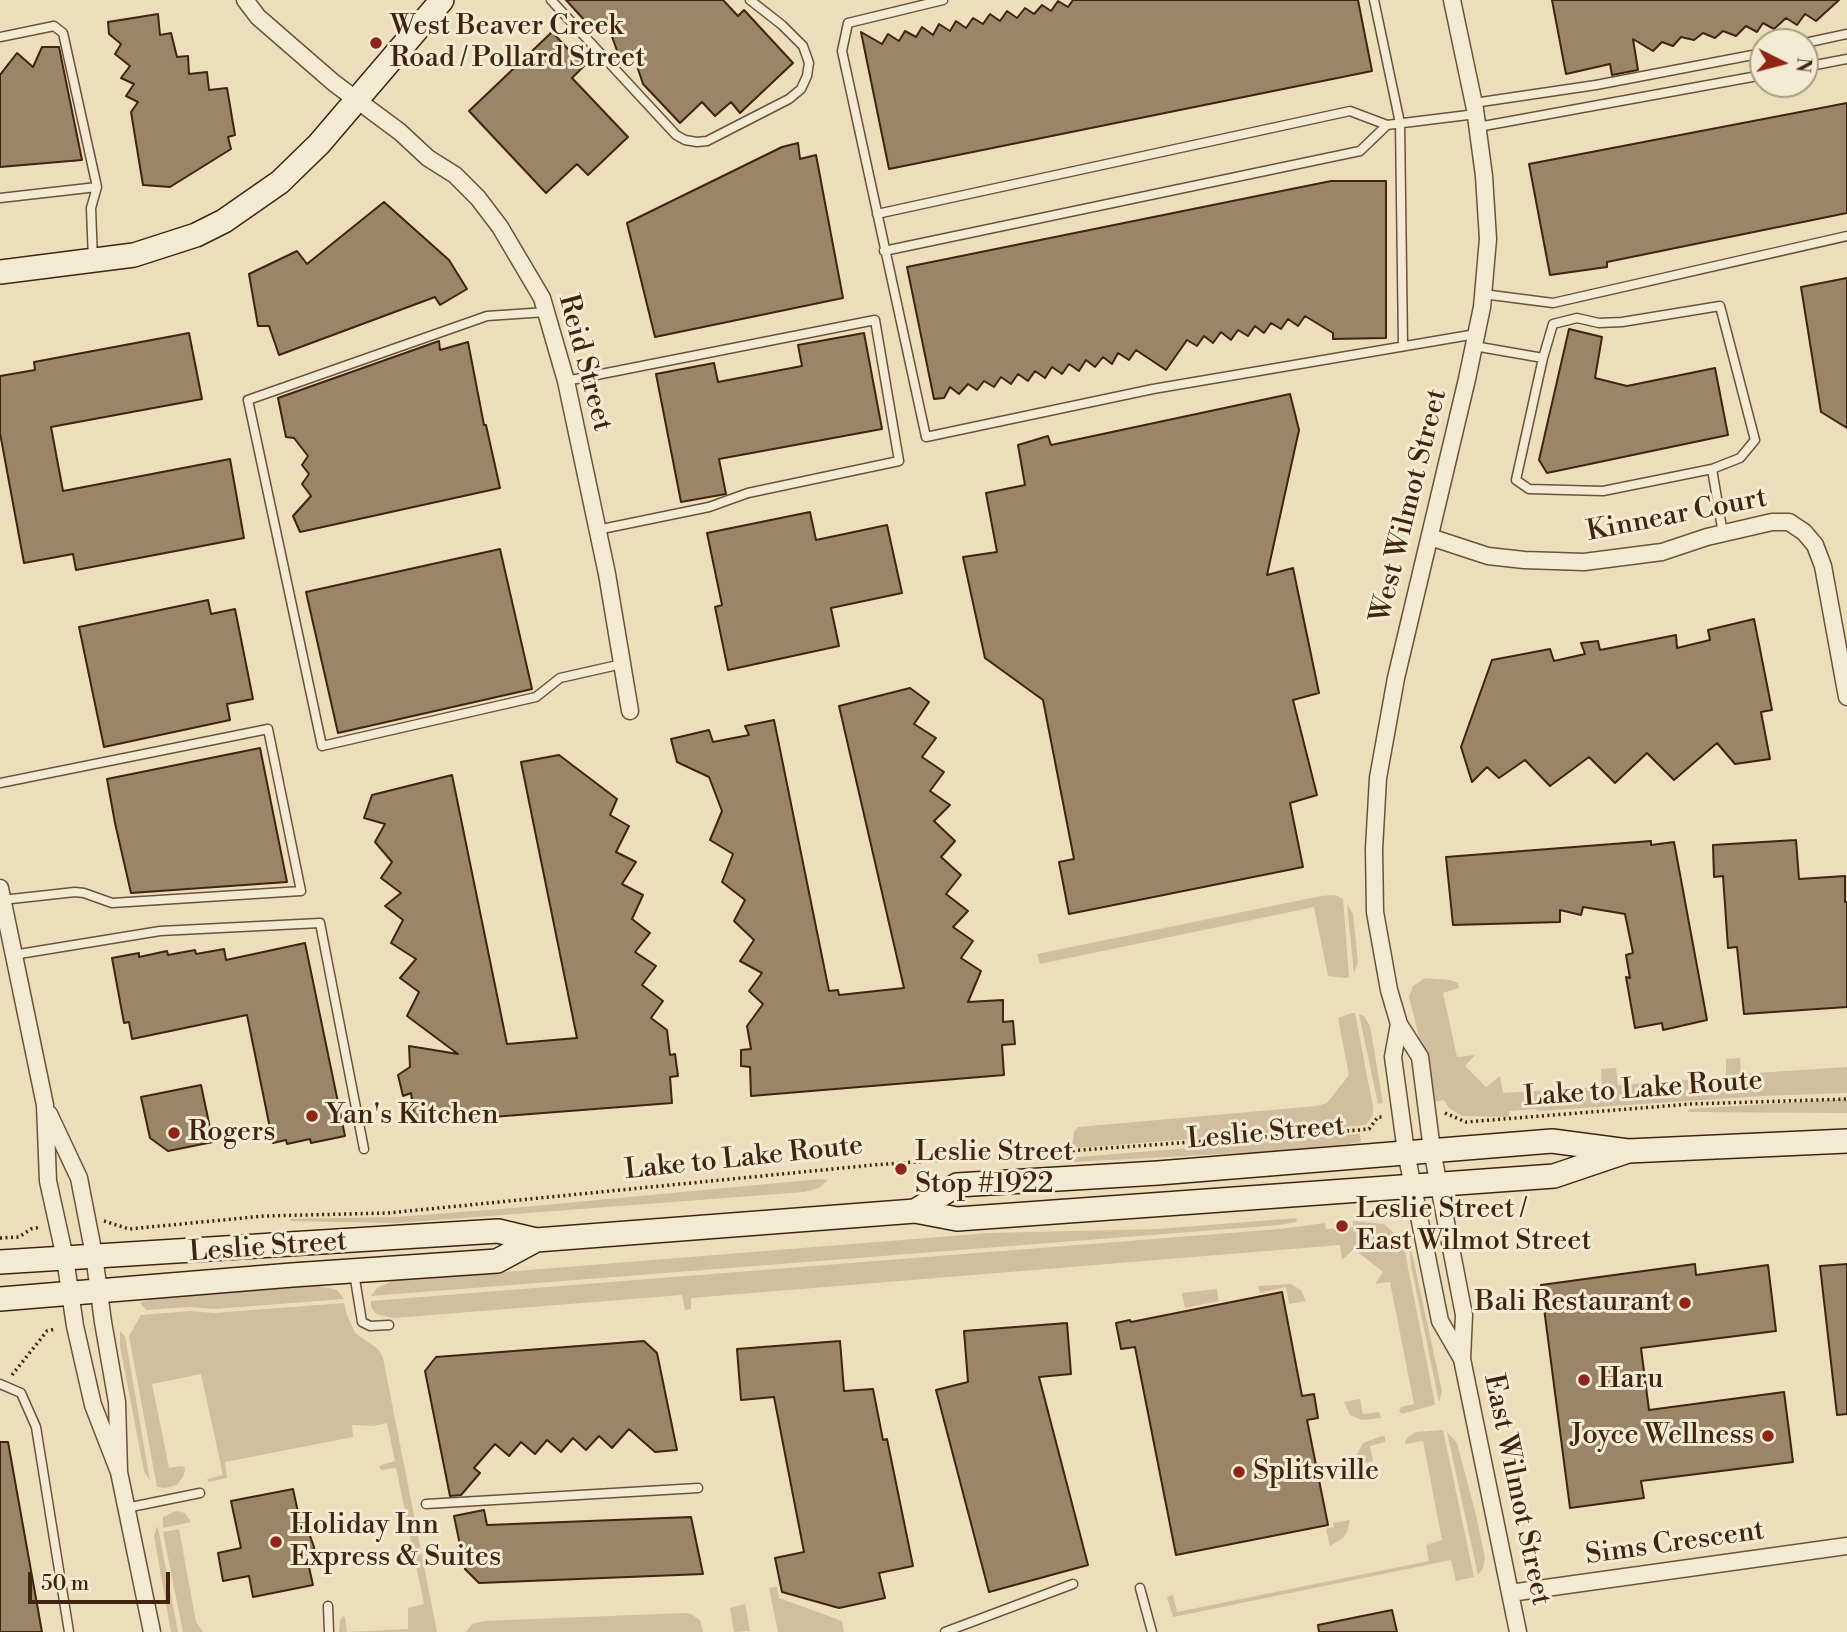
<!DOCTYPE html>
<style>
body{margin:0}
#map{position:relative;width:1847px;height:1632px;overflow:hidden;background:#eddebb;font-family:"Libre Bodoni",serif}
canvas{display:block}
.north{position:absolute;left:1749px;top:28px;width:70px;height:70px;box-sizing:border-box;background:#f3ead3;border:2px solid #ab9b85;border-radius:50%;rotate:96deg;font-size:19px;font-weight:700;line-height:28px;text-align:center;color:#40240f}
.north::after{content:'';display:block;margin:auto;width:24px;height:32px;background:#8f2418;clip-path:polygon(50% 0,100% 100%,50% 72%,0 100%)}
.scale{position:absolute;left:28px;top:1572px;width:142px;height:32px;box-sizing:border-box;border:4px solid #40240f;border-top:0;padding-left:9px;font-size:21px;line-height:24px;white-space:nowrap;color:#40240f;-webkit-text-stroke:5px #f3ead3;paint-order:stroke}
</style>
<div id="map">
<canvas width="1847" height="1632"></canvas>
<div class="north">N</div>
<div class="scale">50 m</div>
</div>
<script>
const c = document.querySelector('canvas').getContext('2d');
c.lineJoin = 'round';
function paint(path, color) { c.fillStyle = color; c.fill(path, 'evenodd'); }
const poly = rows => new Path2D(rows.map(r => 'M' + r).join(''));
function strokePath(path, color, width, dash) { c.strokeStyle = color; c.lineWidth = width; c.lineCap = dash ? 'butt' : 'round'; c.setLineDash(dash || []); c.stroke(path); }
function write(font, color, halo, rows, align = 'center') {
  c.font = font + ' "Libre Bodoni",serif'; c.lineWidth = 6; c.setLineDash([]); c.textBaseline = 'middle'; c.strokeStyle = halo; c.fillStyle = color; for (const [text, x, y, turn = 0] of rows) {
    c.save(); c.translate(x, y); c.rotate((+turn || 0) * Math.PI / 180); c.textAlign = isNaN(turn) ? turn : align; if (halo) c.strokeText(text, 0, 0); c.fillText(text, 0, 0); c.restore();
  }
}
paint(poly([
 [1335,895,1343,899,1349,977,1346,978,1328,976,1314,907,1040,964,1037,954,1321,896],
 [1347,904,1353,914,1358,962,1354,973],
 [1425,978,1450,980,1458,983,1459,988,1443,993,1457,1057,1475,1055,1465,1066,1486,1087,1500,1076,1503,1093,1602,1087,1601,1069,1616,1068,1618,1085,1726,1077,1726,1059,1740,1058,1741,1074,1847,1067,1847,1093,1763,1096,1537,1111,1536,1109,1509,1111,1509,1117,1462,1116,1449,1108,1444,1100,1435,1102,1409,997,1413,986],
 [1352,1013,1355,1013,1373,1107,1373,1115,1366,1125,1078,1148,1072,1145,1074,1132,1078,1127,1317,1106,1327,1103,1349,1075,1338,1018],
 [1359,1014,1364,1016,1370,1026,1383,1103,1378,1104],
 [1847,1099,1847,1113,1688,1112,1689,1109],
 [1360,1134,1361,1142,1356,1143,1301,1150,1071,1162,1078,1157],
 [820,1179,828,1180,819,1188,804,1192,397,1223,290,1221,291,1219,396,1217,513,1208],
 [1297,1218,1296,1222,1279,1225,371,1296,377,1288,392,1281,989,1233,1157,1229],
 [1353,1221,1384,1224,1399,1237,1404,1237,1406,1257,1435,1404,1434,1405,1402,1414,1399,1411,1401,1407,1414,1404,1390,1282,1375,1284,1383,1272,1354,1249,1342,1260,1340,1245,691,1298,691,1309,685,1310,682,1295,394,1318,376,1314,371,1307,371,1301,1280,1229,1325,1223,1326,1229,1353,1227],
 [1408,1235,1442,1391,1439,1402,1411,1265],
 [1291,1284,1301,1290,1306,1301,1289,1304,1286,1287,1260,1293,1258,1286],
 [316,1285,337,1290,344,1299,214,1309,189,1307,146,1310,140,1303,154,1298],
 [1217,1289,1219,1301,1185,1308,1182,1293],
 [344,1303,347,1315,355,1333,378,1349,383,1358,437,1632,339,1632,340,1621,343,1616,345,1618,347,1632,408,1629,408,1608,424,1604,396,1468,382,1470,379,1468,381,1465,395,1461,387,1423,373,1426,352,1425,353,1437,225,1462,227,1478,209,1482,207,1479,223,1475,201,1374,152,1384,169,1468,182,1466,185,1468,184,1475,177,1485,165,1488,157,1487,129,1336,141,1315,190,1311,214,1313],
 [120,1331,125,1336,150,1481,144,1471,120,1346],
 [1360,1399,1363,1414,1379,1412,1381,1418,1362,1420,1350,1415,1344,1402],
 [1443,1430,1474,1577,1456,1581,1451,1560,1173,1617,1167,1597,1173,1595,1177,1612,1429,1561,1426,1545,1442,1540,1423,1441,1405,1444,1405,1442,1408,1437,1416,1432],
 [1447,1432,1457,1443,1476,1515,1485,1558,1483,1568,1478,1575],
 [1382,1436,1385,1437,1385,1442,1370,1446,1373,1461,1357,1465,1356,1456,1363,1443],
 [176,1511,185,1513,191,1522,163,1528,163,1517],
 [1350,1520,1347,1532,1343,1538,1330,1546,1326,1529,1334,1527,1333,1523],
 [157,1526,159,1533,178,1632,171,1632,154,1536],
 [179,1529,196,1622,203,1632,183,1632,163,1532],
 [777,1587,779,1598,842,1621,844,1632,778,1632,769,1588],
 [745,1604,750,1631,734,1632,730,1608],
 [684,1613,691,1614,700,1620,703,1632,466,1632,472,1624,484,1621]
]), '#d0be9e');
const building = poly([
 [566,0,723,0,738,16,744,10,793,63,740,113,731,102,715,116,702,102,680,123,643,84,633,54,620,59,610,31,598,35,566,0],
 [1073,0,1358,0,1372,71,889,169,861,32,882,44,888,34,899,41,905,31,916,37,922,27,933,35,939,24,950,31,956,21,966,28,973,18,983,24,990,14,1000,21,1007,11,1017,18,1025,8,1034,14,1042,5,1051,11,1058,1,1068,7,1073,0],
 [1552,0,1839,0,1816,21,1805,14,1797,25,1786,18,1774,29,1763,23,1757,32,1746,26,1736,36,1723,31,1715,38,1703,33,1694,40,1681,37,1673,46,1662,42,1653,51,1633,39,1638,70,1612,75,1610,64,1566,74,1552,0],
 [158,14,160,35,171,33,177,57,188,56,189,74,207,72,209,90,227,88,235,135,228,137,231,149,170,187,143,185,131,112,138,102,126,96,134,84,121,78,130,66,115,54,121,44,109,34,108,22,158,14],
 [552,32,584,66,572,78,628,137,588,175,577,164,546,193,469,111,552,32],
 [42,47,59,47,82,160,0,167,0,75,17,53,33,67,42,47],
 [1847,103,1847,213,1607,262,1607,267,1550,275,1529,164,1847,103],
 [798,143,800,159,816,155,843,298,655,337,627,223,782,147,798,143],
 [1331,181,1386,181,1386,338,1333,339,1333,333,1305,316,1298,326,1288,319,1281,329,1271,323,1264,333,1255,326,1248,336,1238,330,1231,340,1221,332,1213,343,1204,336,1197,346,1187,340,1166,370,1136,350,1129,360,1118,353,1112,364,1103,357,1095,367,1086,360,1079,371,1069,364,1062,374,1052,367,1045,378,1035,371,1028,381,1018,374,1011,384,1001,377,994,387,984,381,977,390,968,384,959,394,950,387,944,398,934,399,907,267,1331,181],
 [384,202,449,260,467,289,440,305,435,297,279,355,269,326,258,326,249,274,297,251,307,264,384,202],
 [1847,278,1847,428,1821,412,1801,287,1847,278],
 [1569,329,1602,337,1595,378,1627,386,1715,368,1728,435,1547,473,1539,460,1569,329],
 [189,333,202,399,51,427,63,491,230,459,244,538,76,570,73,554,24,563,0,433,0,376,35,370,34,362,189,333],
 [864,333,882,429,719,459,726,494,681,502,656,374,714,363,718,382,802,366,798,345,864,333],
 [439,341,440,350,468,342,484,425,486,425,500,488,300,532,293,516,311,496,302,484,309,474,302,465,308,456,294,438,286,437,278,398,439,341],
 [1290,394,1299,430,1267,575,1293,568,1319,693,1293,700,1317,795,1290,803,1303,867,1069,914,1059,862,1074,859,1043,700,985,658,963,557,997,552,986,493,1025,485,1018,445,1048,436,1051,445,1290,394],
 [810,512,816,540,887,525,902,593,831,608,839,646,728,670,715,607,722,605,707,533,810,512],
 [500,549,532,689,338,733,306,592,500,549],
 [208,600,211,614,235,609,253,699,227,704,230,720,104,747,79,627,208,600],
 [1754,619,1772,710,1761,712,1770,759,1735,764,1717,743,1674,780,1647,753,1615,783,1589,757,1550,786,1525,760,1499,778,1487,767,1472,782,1461,747,1492,660,1550,649,1554,661,1585,654,1581,643,1598,641,1600,650,1676,635,1677,648,1710,640,1708,630,1754,619],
 [910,688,929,702,914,724,936,738,922,757,944,772,930,791,950,805,934,821,955,841,941,857,961,875,946,894,968,911,953,927,973,941,961,958,981,971,968,1002,1003,1000,1003,1022,1013,1021,1015,1044,1002,1045,1004,1075,751,1096,750,1067,741,1066,741,1050,751,1049,747,1026,763,1004,749,991,762,973,740,961,754,940,734,921,745,900,722,882,733,854,710,840,722,811,709,777,677,762,671,739,709,730,713,742,749,735,745,726,774,720,829,991,838,990,839,995,904,988,839,706,910,688],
 [260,748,287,882,131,893,115,823,107,779,260,748],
 [559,755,617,799,610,815,629,826,616,852,636,862,622,884,643,895,632,919,650,933,635,952,656,966,642,985,663,1001,651,1018,667,1030,670,1055,675,1054,678,1076,670,1077,672,1103,415,1123,411,1093,403,1096,398,1075,410,1067,409,1046,458,1054,407,1016,419,992,400,978,416,959,391,943,403,920,385,906,401,893,381,878,392,862,375,842,385,824,364,818,372,795,452,775,507,1044,577,1038,521,762,559,755],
 [1796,840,1799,879,1845,876,1845,902,1847,902,1847,1007,1744,1014,1737,947,1728,948,1723,876,1714,877,1713,845,1796,840],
 [1651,841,1651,845,1674,842,1707,1020,1663,1030,1662,1023,1635,1028,1626,977,1630,978,1626,955,1633,953,1625,914,1583,907,1581,915,1560,910,1560,922,1453,925,1446,857,1651,841],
 [305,943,345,1136,311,1143,310,1139,287,1144,286,1140,273,1143,247,1015,132,1039,129,1022,124,1023,112,958,139,953,139,957,167,951,168,955,195,950,196,954,224,949,226,960,305,943],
 [201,1085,213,1142,168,1151,150,1138,141,1097,201,1085],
 [1695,1264,1696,1275,1768,1265,1776,1331,1641,1348,1649,1410,1784,1392,1793,1462,1641,1481,1644,1498,1570,1508,1541,1285,1695,1264],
 [1847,1264,1847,1414,1837,1415,1820,1266,1847,1264],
 [1282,1292,1302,1396,1314,1394,1318,1418,1307,1420,1328,1525,1176,1555,1135,1347,1121,1349,1116,1323,1130,1320,1131,1322,1282,1292],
 [1067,1323,1071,1374,1039,1377,1088,1565,989,1592,936,1390,968,1382,964,1331,1067,1323],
 [644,1341,657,1353,677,1450,655,1452,629,1429,612,1448,599,1436,586,1450,573,1438,561,1452,547,1440,535,1454,521,1442,509,1456,495,1444,474,1468,480,1473,461,1495,450,1496,425,1371,436,1357,644,1341],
 [840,1341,844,1391,873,1389,883,1440,887,1439,913,1566,879,1573,885,1598,839,1608,782,1592,775,1558,804,1552,774,1397,741,1400,737,1349,840,1341],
 [0,1442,8,1442,42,1632,0,1632,0,1442],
 [293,1489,302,1531,308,1530,314,1547,315,1565,309,1567,313,1585,253,1597,249,1576,223,1581,218,1553,241,1548,231,1501,293,1489],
 [484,1510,487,1525,691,1517,703,1574,479,1583,465,1569,454,1516,484,1510],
 [1392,1610,1397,1632,1319,1632,1318,1625,1392,1610]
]);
paint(building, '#9a8568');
strokePath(building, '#40240f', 2);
const lane = poly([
 [551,0,676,135,685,140,697,142,707,141,789,99,801,89,807,76,809,63,803,46,782,25,750,0],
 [943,0,848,23,842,51,926,437,1153,389,1476,334],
 [1374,0,1400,123,1403,346],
 [0,37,54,26,63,33,97,187,91,208,93,260],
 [1805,43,1847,34],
 [1805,67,1847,59],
 [1474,103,1596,85,1763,53],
 [1478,127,1763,75],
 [0,198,97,187],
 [877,214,1350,111,1387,125,1476,114],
 [884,251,1360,151,1387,125],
 [1483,294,1553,303,1847,236],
 [546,312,487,316,248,400,322,746,536,697,560,678,622,664],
 [1474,346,1543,358,1516,480,1529,489,1603,491,1712,469,1723,534],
 [1543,358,1553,324,1577,318,1599,323,1622,322,1720,306,1755,440,1740,458,1712,469],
 [566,381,875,320,899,461,748,493,709,507,597,530],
 [0,783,268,729,301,891,112,903,84,893,75,892,2,900],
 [13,955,160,931,320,923,364,1149],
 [354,1273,362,1322,370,1326,389,1325],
 [0,1384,21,1393,36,1427,69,1632],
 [426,1504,698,1488],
 [126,1508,200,1493],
 [1140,1588,1152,1632],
 [328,1606,329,1632],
 [945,1632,1073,1584]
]);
const street = poly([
 [245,0,258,17,334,83,400,132,428,158,455,175,478,198,500,227,542,298,566,381,607,574,630,711],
 [1452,0,1475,109,1484,176,1488,239,1482,307,1467,379,1396,678,1378,778,1374,849,1375,912,1389,990,1399,1024,1420,1057,1432,1150,1464,1315,1462,1359,1518,1632],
 [1430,537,1488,556,1524,560,1584,562,1662,552,1707,537,1772,522,1789,522,1804,532,1815,545,1823,566,1847,697],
 [0,888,45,1105,48,1181,65,1258,75,1326,93,1405,119,1472],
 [1399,1024,1393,1057,1406,1152,1440,1321,1462,1359],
 [49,1114,79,1178,94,1255,103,1322,117,1402,119,1472,152,1632],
 [1510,1593,1847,1546]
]);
const secondary = poly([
 [0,272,134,255,196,235,224,221,280,182,319,144,442,0],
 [915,1211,957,1185,1158,1173,1552,1141,1628,1151,1847,1141],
 [0,1262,498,1231,536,1240,915,1211,957,1219,1554,1176,1628,1151],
 [0,1299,292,1275,497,1261,536,1240]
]);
strokePath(lane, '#6b523a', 11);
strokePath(street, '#6b523a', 19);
strokePath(secondary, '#40240f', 26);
strokePath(poly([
 [1445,1113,1466,1122,1691,1104,1847,1099],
 [104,1221,129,1229,264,1216,388,1213,873,1165,1359,1130,1369,1129,1378,1117,1383,1117],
 [0,1238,19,1237,31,1229,41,1227],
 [12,1375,47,1331,55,1329]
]), '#40240f', 3.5, [2, 3.5]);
strokePath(lane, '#f3ead3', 8);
strokePath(street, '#f3ead3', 16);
strokePath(secondary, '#f3ead3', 23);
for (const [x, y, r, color] of [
 [376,43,7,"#8f2418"],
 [312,1116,7,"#8f2418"],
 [174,1133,7,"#8f2418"],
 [901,1169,7,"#8f2418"],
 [1342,1226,7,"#8f2418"],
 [1685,1303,7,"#8f2418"],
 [1584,1380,7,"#8f2418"],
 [1768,1436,7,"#8f2418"],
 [1239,1472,7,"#8f2418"],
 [276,1542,7,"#8f2418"]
]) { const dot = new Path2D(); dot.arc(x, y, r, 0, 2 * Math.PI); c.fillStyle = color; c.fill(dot); strokePath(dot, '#f3ead3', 2.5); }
write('28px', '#40240f', '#f3ead3', [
 ["West Beaver Creek",390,27],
 ["Road / Pollard Street",390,59],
 ["Yan's Kitchen",326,1116],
 ["Rogers",188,1133],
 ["Leslie Street",915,1153],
 ["Stop #1922",915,1185],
 ["Leslie Street /",1356,1210],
 ["East Wilmot Street",1356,1242],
 ["Bali Restaurant",1671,1303,"right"],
 ["Haru",1598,1380],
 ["Joyce Wellness",1754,1436,"right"],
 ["Splitsville",1253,1472],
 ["Holiday Inn",290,1526],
 ["Express & Suites",290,1558]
], 'left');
write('28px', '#40240f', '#f3ead3', [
 ["Reid Street",584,363,75],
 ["West Wilmot Street",1410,506,-76],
 ["Kinnear Court",1677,516,-11],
 ["Lake to Lake Route",1643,1090,-4],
 ["Leslie Street",1266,1134,-5],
 ["Lake to Lake Route",744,1159,-6],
 ["Leslie Street",268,1248,-4],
 ["East Wilmot Street",1516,1490,78],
 ["Sims Crescent",1675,1544,-8]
]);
</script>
